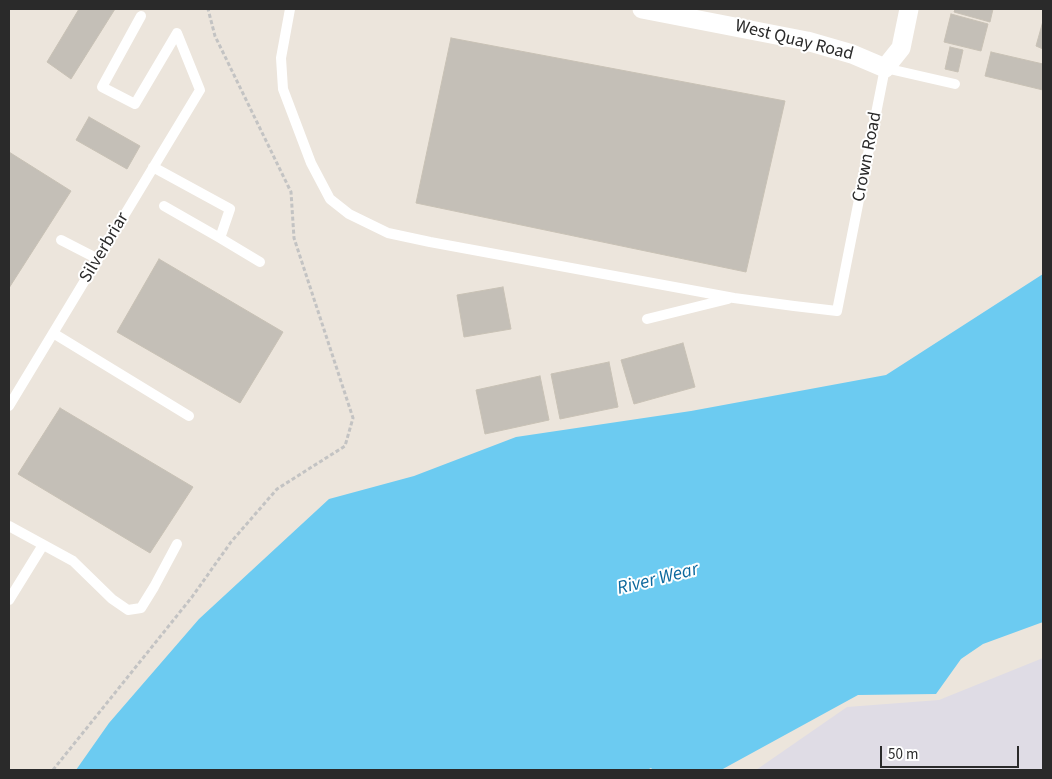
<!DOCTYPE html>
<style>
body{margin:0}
#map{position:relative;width:1052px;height:779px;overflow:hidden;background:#ece5dc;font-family:"Source Sans 3",sans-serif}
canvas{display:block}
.frame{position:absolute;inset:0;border:10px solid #2a2a2a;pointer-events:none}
.scale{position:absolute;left:880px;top:746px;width:139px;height:22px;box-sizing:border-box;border:2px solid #2a2a2a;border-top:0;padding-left:6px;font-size:15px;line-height:18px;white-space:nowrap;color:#2a2a2a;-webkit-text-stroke:4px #fff;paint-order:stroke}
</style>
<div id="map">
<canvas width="1052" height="779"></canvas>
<div class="frame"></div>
<div class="scale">50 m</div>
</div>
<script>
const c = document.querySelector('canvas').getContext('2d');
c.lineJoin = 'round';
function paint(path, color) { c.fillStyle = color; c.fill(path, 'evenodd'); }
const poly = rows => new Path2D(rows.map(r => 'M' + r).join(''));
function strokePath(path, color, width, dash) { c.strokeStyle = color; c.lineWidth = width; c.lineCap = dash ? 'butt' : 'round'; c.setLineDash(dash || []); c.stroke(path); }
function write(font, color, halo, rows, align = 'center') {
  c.font = font + ' "Source Sans 3",sans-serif'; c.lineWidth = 4; c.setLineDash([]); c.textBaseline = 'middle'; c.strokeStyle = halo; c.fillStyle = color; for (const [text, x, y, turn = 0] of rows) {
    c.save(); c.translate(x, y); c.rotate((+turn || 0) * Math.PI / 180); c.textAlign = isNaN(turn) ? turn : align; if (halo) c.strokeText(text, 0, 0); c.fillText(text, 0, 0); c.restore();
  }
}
paint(poly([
 [1043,658,1043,770,756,770,847,707,939,700]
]), '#dfdce5');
paint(poly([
 [1043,274,1043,622,983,644,961,659,936,694,858,695,721,770,653,770,651,768,647,770,76,770,109,723,199,619,329,499,414,476,516,437,691,411,886,375]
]), '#6ccbf1');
const building = poly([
 [79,9,115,9,71,79,47,62,79,9],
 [955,9,993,9,990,22,954,12,955,9],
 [951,14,988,24,981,51,944,42,951,14],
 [1043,21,1043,49,1036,46,1043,21],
 [451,38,785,101,746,272,416,203,451,38],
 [950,47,963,50,958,72,945,69,950,47],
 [991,52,1043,64,1043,90,985,76,991,52],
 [89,117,140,146,127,169,76,140,89,117],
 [9,152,71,191,9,288,9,152],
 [159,259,283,332,240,403,117,332,159,259],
 [503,287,511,329,464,337,457,295,503,287],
 [683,343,695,387,634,404,621,360,683,343],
 [609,362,618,407,560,419,551,374,609,362],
 [540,376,549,420,485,434,476,390,540,376],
 [60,408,193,487,150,553,18,474,60,408]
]);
paint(building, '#c4bfb7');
strokePath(building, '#c8c1b5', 1);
strokePath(poly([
 [53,770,192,597,231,542,277,489,345,446,353,418,294,238,291,192,215,36,208,9]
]), '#c3c3c3', 3, [4, 2.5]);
strokePath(poly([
 [290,9,281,58,283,89,311,163,330,199,349,214,388,233,430,242,734,298,794,306,837,311,885,68,955,84],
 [153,167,230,209,220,238,164,206],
 [220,238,260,262],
 [61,240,98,259],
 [647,319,728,299],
 [53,333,189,416],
 [9,406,200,90,177,33,135,104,102,87,141,16],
 [9,526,73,561,112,599,128,610,141,608,154,587,177,544],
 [9,600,43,545]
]), '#fff', 10);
strokePath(poly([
 [642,9,807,41,852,54,885,68,901,48,909,9]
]), '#fff', 19);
write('18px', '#2a2a2a', '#fff', [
 ["West Quay Road",794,41,14],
 ["Crown Road",868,157,-79],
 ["Silverbriar",105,248,-59]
]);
write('italic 19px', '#0b689d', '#fff', [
 ["River Wear",658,580,-14]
]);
</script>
